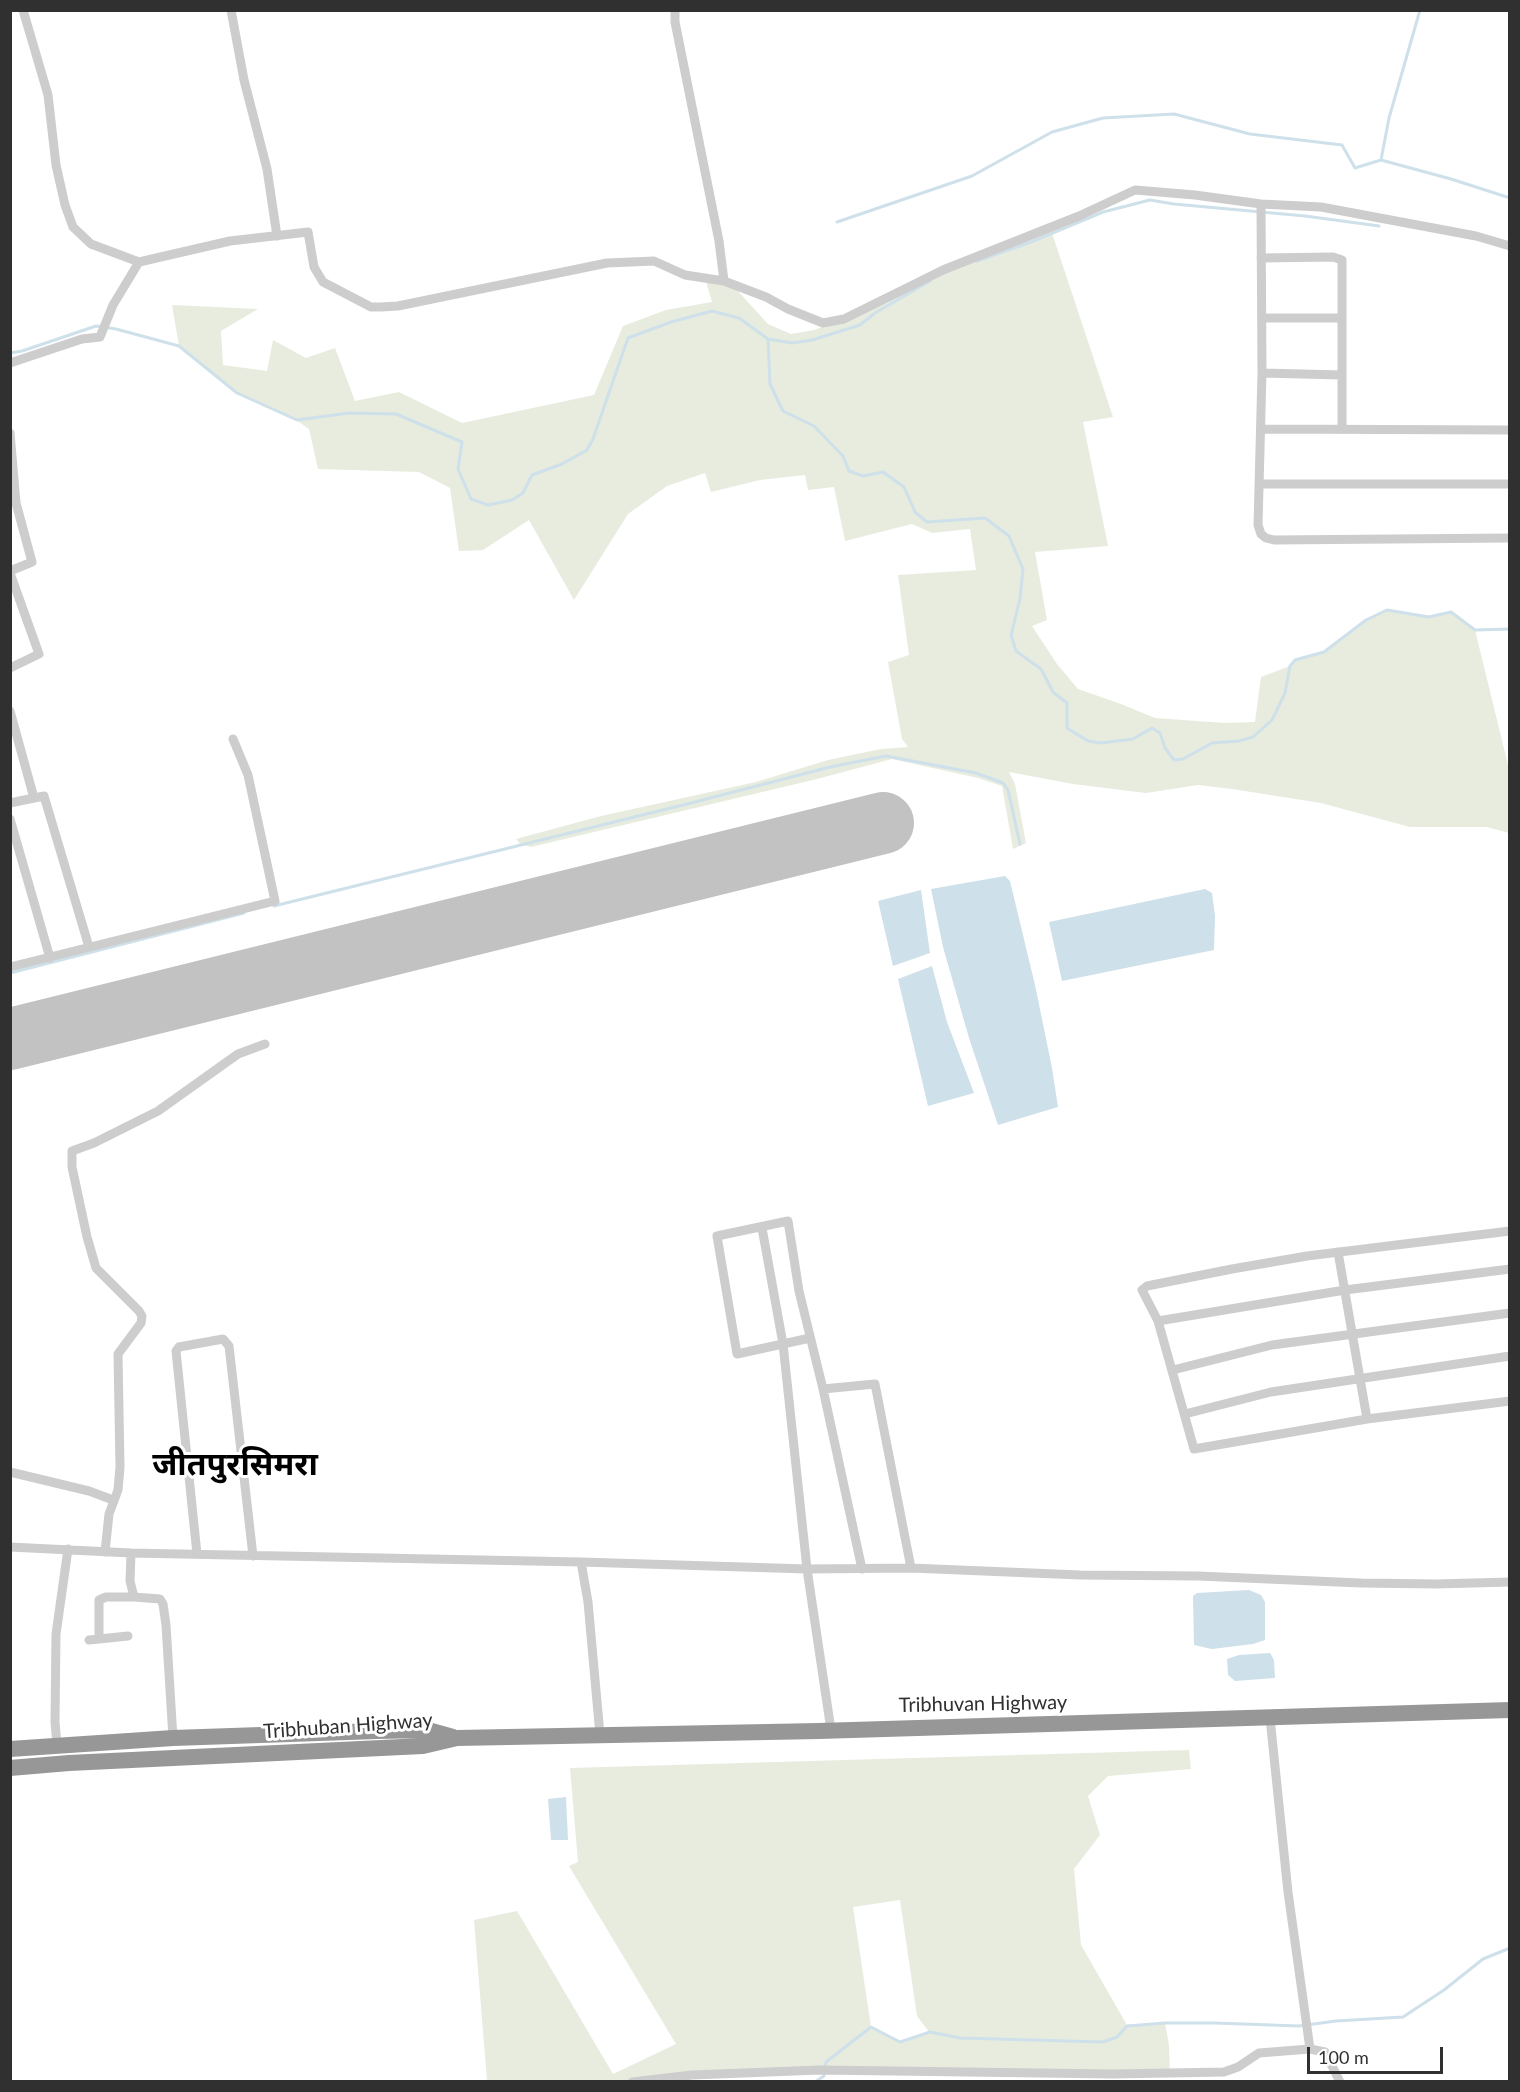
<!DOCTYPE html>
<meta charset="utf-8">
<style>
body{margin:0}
#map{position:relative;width:1520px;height:2092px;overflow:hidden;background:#fff;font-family:Lato,sans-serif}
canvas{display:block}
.frame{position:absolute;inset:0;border:12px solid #303030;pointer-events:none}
.scale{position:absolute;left:1307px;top:2047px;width:136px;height:27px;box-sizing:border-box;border:3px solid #303030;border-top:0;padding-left:8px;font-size:18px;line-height:21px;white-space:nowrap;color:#303030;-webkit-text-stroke:4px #fff;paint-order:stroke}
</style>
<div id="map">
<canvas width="1520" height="2092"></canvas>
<div class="frame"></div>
<div class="scale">100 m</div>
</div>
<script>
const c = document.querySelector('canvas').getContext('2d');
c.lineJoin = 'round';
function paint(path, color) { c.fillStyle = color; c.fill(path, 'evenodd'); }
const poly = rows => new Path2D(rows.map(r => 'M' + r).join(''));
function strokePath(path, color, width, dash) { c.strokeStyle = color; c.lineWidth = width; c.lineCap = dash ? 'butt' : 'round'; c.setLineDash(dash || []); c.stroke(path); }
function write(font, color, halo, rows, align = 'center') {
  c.font = font + ' Lato,"Noto Sans Devanagari",sans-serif'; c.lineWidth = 6; c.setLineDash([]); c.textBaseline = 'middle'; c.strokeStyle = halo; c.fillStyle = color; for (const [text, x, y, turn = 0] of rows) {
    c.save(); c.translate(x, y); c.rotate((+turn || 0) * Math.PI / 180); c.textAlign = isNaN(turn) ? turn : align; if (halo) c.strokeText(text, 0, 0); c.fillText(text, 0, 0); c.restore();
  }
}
paint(poly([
 [1050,227,1113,417,1083,422,1108,546,1035,552,1047,620,1032,626,1057,664,1078,689,1121,704,1155,718,1225,723,1255,722,1261,677,1290,666,1295,660,1324,652,1366,620,1387,610,1429,617,1451,612,1475,630,1509,769,1509,833,1487,827,1410,827,1321,803,1232,789,1198,785,1146,793,1073,784,1009,772,1015,784,1026,843,1013,849,1002,786,978,778,892,759,817,779,531,847,520,844,516,839,601,816,756,782,828,760,881,749,908,747,902,739,888,662,909,655,898,575,976,570,970,529,932,533,912,524,845,541,834,487,808,490,805,475,760,480,711,492,705,473,667,486,628,514,574,600,529,520,483,550,459,551,450,488,419,472,318,469,309,429,296,420,237,393,179,346,172,305,258,309,221,331,223,365,267,371,273,340,306,358,335,348,355,401,399,392,462,423,594,395,623,326,666,310,712,302,704,275,737,290,768,324,791,334,814,330,853,316,884,299],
 [1189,1750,1191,1769,1108,1776,1088,1796,1100,1835,1074,1869,1081,1945,1127,2025,1165,2023,1169,2045,1170,2073,820,2070,632,2082,487,2081,474,1920,517,1911,613,2074,676,2044,569,1866,578,1862,570,1768],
 [900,1900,917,2016,929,2032,900,2042,871,2027,853,1907]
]), '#e7ecdf');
paint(poly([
 [1005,876,1010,881,1035,985,1052,1068,1058,1107,998,1125,969,1038,943,947,931,889],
 [1205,889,1212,893,1215,916,1214,950,1062,981,1049,922],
 [921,890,930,953,893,966,878,901],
 [932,966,947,1022,974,1093,928,1106,898,979],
 [1249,1590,1261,1595,1265,1602,1265,1640,1253,1644,1212,1649,1194,1645,1193,1596,1197,1593],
 [1270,1653,1274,1660,1275,1678,1235,1681,1228,1675,1227,1659,1239,1655],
 [566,1797,568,1840,551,1840,548,1799]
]), '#cee0ea');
strokePath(poly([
 [1381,160,1389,118,1420,10],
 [837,222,972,176,1052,132,1103,118,1174,114,1250,134,1342,145,1355,168,1381,160,1451,179,1510,198],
 [977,261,1031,242,1103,212,1150,200,1174,204,1305,216,1379,226],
 [768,339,792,343,812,340,860,325,875,313,930,281],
 [10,353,22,351,96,326,116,329,179,346,237,393,297,420,349,413,396,414,462,442,458,469,471,499,488,505,512,500,523,493,532,475,562,464,587,450,593,439,628,338,671,322,712,311,739,318,768,339,770,384,783,411,814,426,843,456,849,471,863,476,883,472,904,487,915,512,927,522,985,518,1009,536,1023,569,1020,599,1011,635,1016,651,1041,669,1053,692,1067,703,1067,728,1088,741,1101,743,1133,739,1152,728,1160,733,1165,748,1174,760,1183,759,1212,743,1239,741,1253,737,1272,720,1285,693,1290,666,1295,660,1324,652,1366,620,1387,610,1429,617,1451,612,1475,630,1510,629],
 [274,906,691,803,830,767,886,756,976,773,1003,783,1008,790,1020,844],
 [10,973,244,913],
 [815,2082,824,2076,826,2062,871,2027,900,2042,930,2032,960,2038,1103,2042,1117,2037,1127,2026,1165,2023,1215,2023,1299,2026,1336,2021,1403,2017,1444,1990,1483,1959,1510,1948]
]), '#cee0ea', 3);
strokePath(poly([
 [10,1039,883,823]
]), '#c2c2c2', 62);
strokePath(poly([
 [23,10,48,95,56,165,65,205,73,227,91,244,139,262,230,241,308,232,314,267,323,282,371,307,381,307,398,306,607,263,654,261,685,275,724,281],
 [231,10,244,80,267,169,277,236],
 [675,10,675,22,719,241,724,281,766,297,788,309,823,323,844,319,943,270,1079,216,1135,190,1195,195,1261,204,1321,207,1476,236,1510,246],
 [1261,204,1262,373,1258,525,1261,534,1266,538,1274,540,1510,538],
 [1261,258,1333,257,1342,260,1342,428],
 [1262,318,1341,318],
 [10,363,82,339,100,337,113,305,139,262],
 [1262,373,1342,375],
 [1261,429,1510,430],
 [10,433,16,503,32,562,10,571],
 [1260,484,1510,484],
 [10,573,39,654,10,668],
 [10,711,34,798,10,803],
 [34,798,44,796,89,947],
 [10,819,50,958],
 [10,967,275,901,248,775,233,739],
 [762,1228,783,1344,807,1569,831,1730],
 [1510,1231,1307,1256,1232,1269,1147,1286,1142,1290,1158,1321,1194,1449,1367,1419,1510,1401],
 [1338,1252,1367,1419],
 [1158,1321,1345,1290,1510,1269],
 [810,1338,737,1354,717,1236,788,1221,799,1291,823,1389,862,1569],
 [1173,1370,1272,1345,1510,1313],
 [823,1389,875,1384,911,1568],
 [1185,1414,1271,1392,1510,1356],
 [10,1472,89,1491,113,1500],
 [10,1547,131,1553,581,1562,588,1602,600,1735],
 [105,1552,109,1514,118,1490,120,1467,118,1354,141,1323,142,1316,139,1311,96,1268,87,1237,72,1167,72,1151,94,1143,158,1111,238,1054,265,1044],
 [131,1553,130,1581,134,1597,160,1599,163,1604,166,1625,173,1738],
 [197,1554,176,1351,179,1347,223,1339,229,1346,253,1556],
 [581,1562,807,1569,911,1568,1080,1575,1198,1576,1361,1583,1436,1584,1510,1582],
 [99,1639,128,1636],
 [89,1640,99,1639,99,1600,106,1597,134,1597],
 [1270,1718,1288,1892,1310,2049],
 [57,1745,55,1722,56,1634,68,1549],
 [632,2082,692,2075,820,2070,1113,2074,1224,2072,1238,2067,1259,2053,1310,2049,1325,2052,1340,2082]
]), '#cdcdcd', 9);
strokePath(poly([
 [10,1749,173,1738,377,1731,428,1730,453,1737],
 [10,1768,69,1763,423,1746,457,1738,819,1731,1510,1710]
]), '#979797', 16);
write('20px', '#303030', '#fff', [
 ["Tribhuvan Highway",983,1704,-1],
 ["Tribhuban Highway",348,1726,-4]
]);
write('bold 32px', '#000', '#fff', [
 ["जीतपुरसिमरा",235,1465]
]);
</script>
